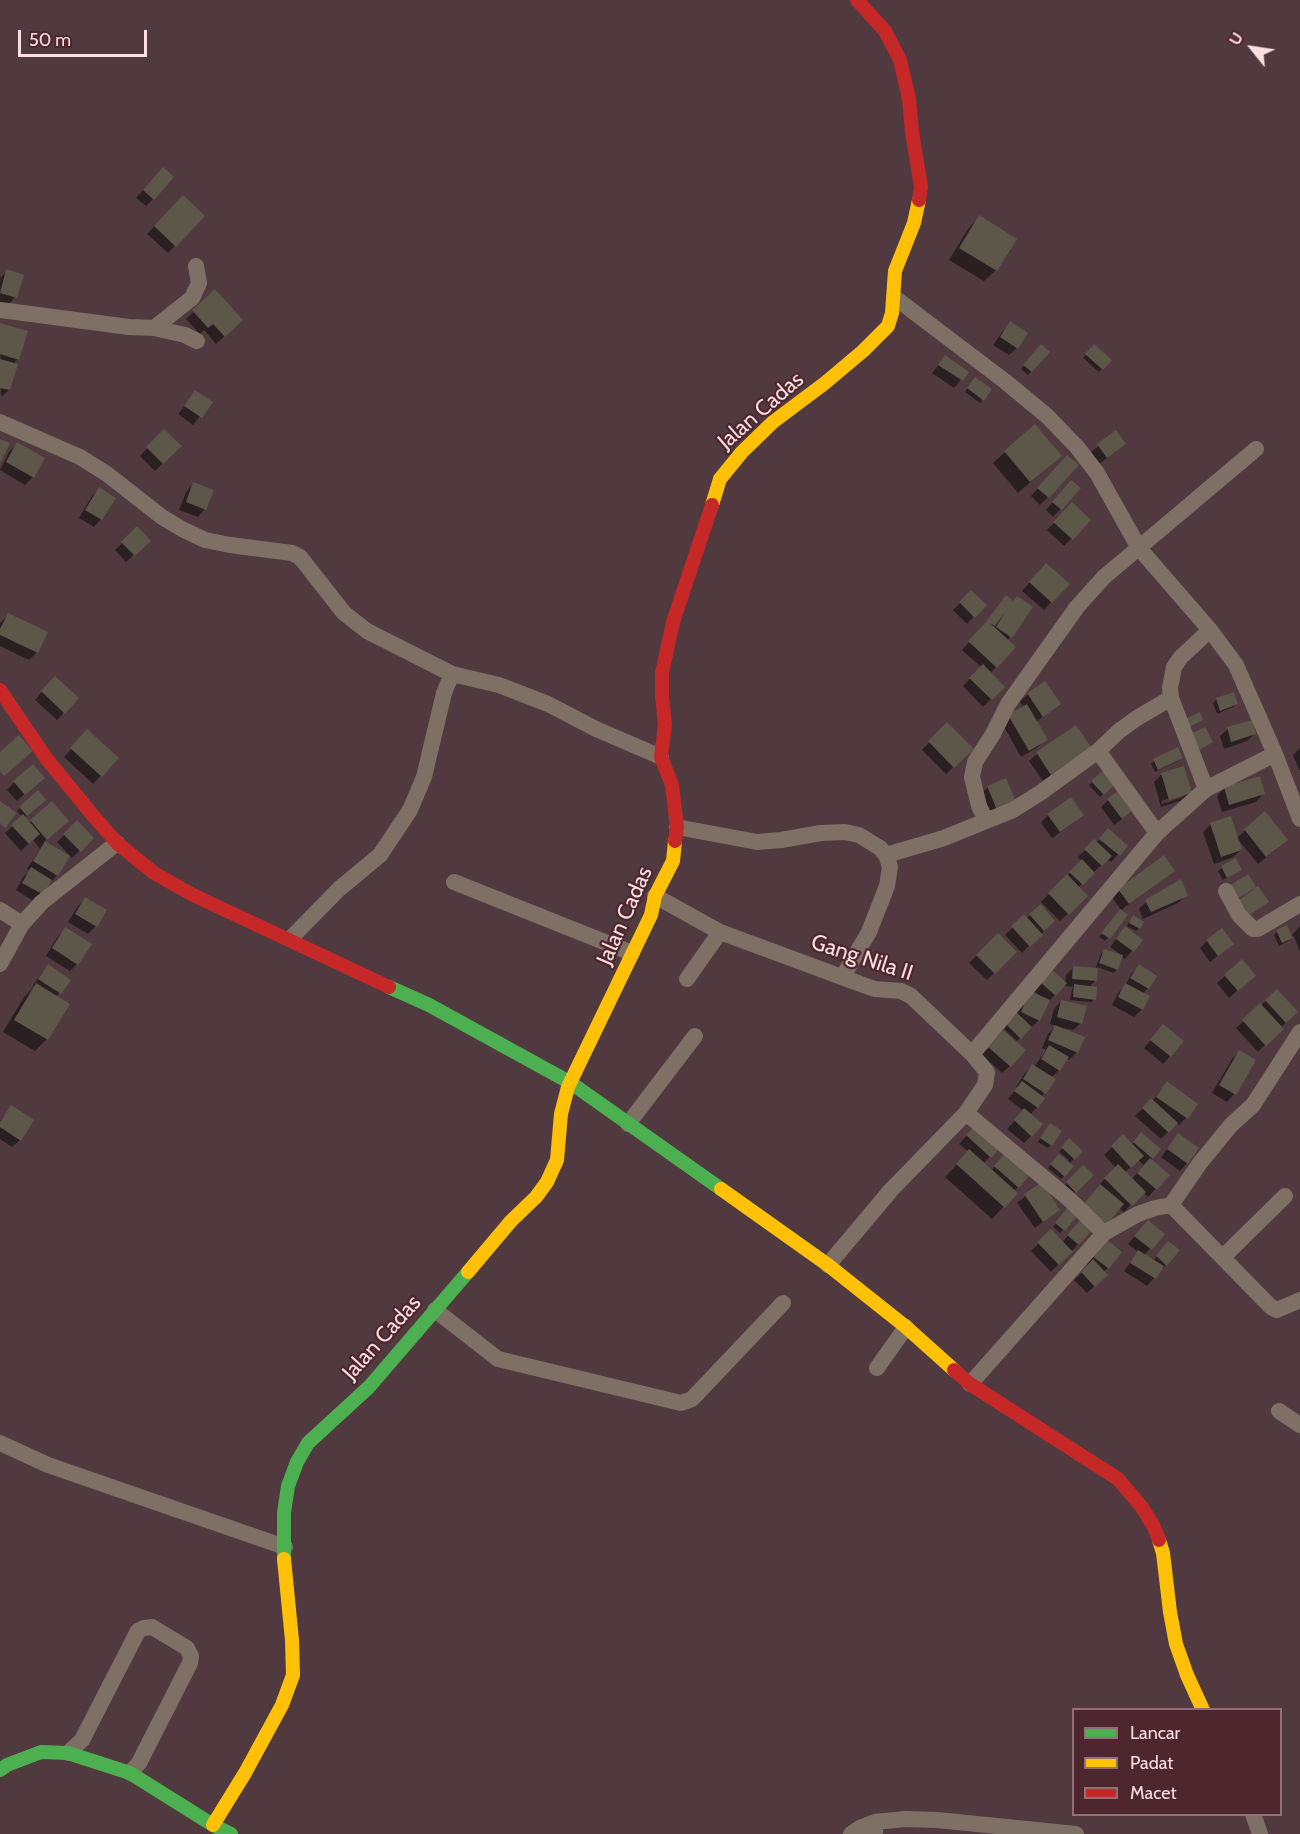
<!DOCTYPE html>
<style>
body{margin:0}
#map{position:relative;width:1300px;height:1834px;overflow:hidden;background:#503a3f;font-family:Cabin,sans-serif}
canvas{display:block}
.legend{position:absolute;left:1072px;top:1708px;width:210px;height:108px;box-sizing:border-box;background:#4e262e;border:2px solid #937076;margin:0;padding:8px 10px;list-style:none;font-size:18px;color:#fadee2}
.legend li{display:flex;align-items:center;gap:12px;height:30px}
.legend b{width:30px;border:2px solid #937076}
.north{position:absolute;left:1222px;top:18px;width:60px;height:60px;-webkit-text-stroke:4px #4e262e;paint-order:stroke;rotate:300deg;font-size:16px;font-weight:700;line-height:24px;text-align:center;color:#fadee2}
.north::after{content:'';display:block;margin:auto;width:21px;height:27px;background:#fadee2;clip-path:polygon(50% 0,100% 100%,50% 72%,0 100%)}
.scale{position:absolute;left:18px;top:30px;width:129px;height:27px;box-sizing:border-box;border:3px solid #fadee2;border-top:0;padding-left:8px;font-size:18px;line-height:21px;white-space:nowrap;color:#fadee2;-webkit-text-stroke:4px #4e262e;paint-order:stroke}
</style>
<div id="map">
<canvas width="1300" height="1834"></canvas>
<ul class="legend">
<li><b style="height:8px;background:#4caf50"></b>Lancar</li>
<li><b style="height:8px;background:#ffc107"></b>Padat</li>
<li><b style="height:8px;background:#c62828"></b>Macet</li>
</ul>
<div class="north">U</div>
<div class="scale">50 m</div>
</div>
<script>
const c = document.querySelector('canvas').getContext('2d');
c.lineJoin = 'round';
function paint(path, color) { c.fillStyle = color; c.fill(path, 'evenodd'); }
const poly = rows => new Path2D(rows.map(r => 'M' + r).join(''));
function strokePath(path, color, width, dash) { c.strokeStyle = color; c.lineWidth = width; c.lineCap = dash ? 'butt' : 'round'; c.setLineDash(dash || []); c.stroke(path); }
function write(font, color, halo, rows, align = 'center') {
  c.font = font + ' Cabin,sans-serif'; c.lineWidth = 4.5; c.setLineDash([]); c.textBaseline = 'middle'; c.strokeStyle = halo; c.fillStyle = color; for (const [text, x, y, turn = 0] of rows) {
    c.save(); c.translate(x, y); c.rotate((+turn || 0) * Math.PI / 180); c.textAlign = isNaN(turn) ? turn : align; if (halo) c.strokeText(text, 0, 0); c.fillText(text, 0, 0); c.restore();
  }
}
paint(poly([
 [155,177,153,199,146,206,136,198],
 [183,197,175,246,168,253,147,234],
 [979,217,996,270,984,281,949,260,968,229],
 [7,271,15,297,8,305,0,303,0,278],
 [215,291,234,328,216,344,204,330,200,334,186,319],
 [1010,323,1017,348,1009,355,993,345,1003,331],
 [0,324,18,359,13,364,9,390,1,397],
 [1094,346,1110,360,1099,372,1083,358],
 [1038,349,1047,352,1028,375,1021,369],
 [945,357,967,372,954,388,932,373],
 [972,382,983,400,980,403,965,392],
 [196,392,211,402,193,425,178,414],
 [164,431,179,446,155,471,140,456],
 [1116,432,1124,444,1098,465,1090,453],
 [17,444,33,477,25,485,0,470,9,452],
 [1005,452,1060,456,1018,493,993,463],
 [1060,464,1048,497,1040,505,1031,496],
 [193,484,205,509,198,517,179,510,186,492],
 [1079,488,1053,517,1046,510,1064,489],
 [99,489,101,519,94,527,79,518,92,496],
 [1072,504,1089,520,1064,546,1047,530],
 [137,529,148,541,126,562,115,550],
 [1039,572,1068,584,1044,610,1022,591],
 [971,592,985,605,967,624,953,610],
 [1013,602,1031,607,1007,641,996,667,990,673,1003,687,983,707,963,686,981,667,962,650,984,626],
 [8,615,37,652,29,660,0,646,0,623],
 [48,685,77,698,57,720,35,700],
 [1028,694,1059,704,1036,722,1046,739,1038,747,1021,757,1002,723,1024,707,1020,702],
 [1233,694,1237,704,1233,707,1217,714,1213,703,1216,700],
 [947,724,972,749,946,774,922,750],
 [1076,727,1089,747,1043,781,1029,761,1037,754],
 [1228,729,1254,734,1247,741,1224,749,1220,736],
 [80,739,117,758,93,784,64,757],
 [1300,748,1300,770,1299,770,1293,755],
 [1182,757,1178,761,1155,772,1151,764,1154,761],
 [1183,768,1190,793,1183,800,1161,807,1154,782,1161,775],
 [1183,794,1183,797,1162,804,1161,801],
 [1104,772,1114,783,1100,797,1089,785],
 [14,782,35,785,17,801,7,790],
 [988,787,1014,802,990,817,980,795],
 [1224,788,1263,794,1256,802,1222,812,1217,796],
 [38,792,44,800,24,818,29,823,52,803,60,828,44,842,68,857,57,875,35,902,16,890,23,877,30,871,27,869,40,849,33,840,21,851,5,833,22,817,17,811],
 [1108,800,1125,817,1114,825,1101,807],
 [1265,813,1279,847,1258,864,1237,838],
 [1048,815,1082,815,1074,822,1052,838,1041,823],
 [77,822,92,838,72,858,57,842],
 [1211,824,1241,850,1233,857,1214,864,1203,832],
 [1101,838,1126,846,1111,862,1107,859,1078,888,1086,896,1060,921,1041,902,1082,861,1078,857,1094,841,1096,843],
 [1235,860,1241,870,1223,880,1218,871],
 [1165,878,1121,910,1112,897,1119,890],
 [1186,896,1178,903,1143,919,1139,909,1146,902],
 [85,899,105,911,96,926,88,934,68,922,78,906],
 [1117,914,1126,915,1105,941,1099,937],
 [1030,915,1046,929,1022,953,1005,935,1024,916,1026,919],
 [1130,921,1139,928,1136,931,1127,926],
 [1300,926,1300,952,1294,936,1288,941,1279,946,1274,935,1277,931,1291,936],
 [1125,928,1141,940,1132,951,1125,959,1121,956,1117,969,1114,973,1097,967,1096,980,1089,987,1094,999,1091,1002,1070,1000,1072,989,1074,987,1065,986,1066,975,1074,967,1095,969,1101,954,1104,950,1121,955,1110,947],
 [65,929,77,964,70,971,46,956,58,936],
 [998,935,1015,952,987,980,969,963],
 [1207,941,1232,944,1210,962,1200,948],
 [48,966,69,980,56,997,47,1039,35,1051,3,1032,24,997,33,988,32,987,41,974],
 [1139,966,1148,988,1142,994,1142,1009,1134,1017,1112,1005,1118,993,1125,986,1131,974],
 [1225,976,1246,983,1229,998,1217,983],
 [1044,978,1055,995,1047,1003,1039,1020,1015,1043,1010,1066,1002,1073,982,1055,996,1040,1015,1043,1017,1041,1004,1029,1015,1017,1023,1001,1041,997,1033,990],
 [1277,991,1296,1012,1258,1052,1236,1028],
 [1061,1001,1081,1023,1073,1030,1062,1028,1062,1029,1077,1052,1069,1060,1066,1058,1059,1070,1051,1078,1037,1107,1030,1115,1031,1136,1024,1143,1007,1129,1024,1111,1008,1099,1017,1088,1016,1087,1025,1073,1033,1066,1034,1067,1046,1050,1042,1048,1048,1034,1056,1026,1050,1024,1054,1009],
 [1156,1034,1170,1056,1163,1064,1144,1048],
 [1239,1052,1254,1060,1234,1094,1227,1102,1212,1093,1232,1059],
 [1167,1083,1186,1118,1179,1125,1176,1123,1161,1139,1135,1116,1151,1100,1152,1101],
 [11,1107,20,1140,12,1147,0,1139,0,1121],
 [1047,1128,1051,1145,1048,1148,1038,1142],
 [968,1134,999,1147,983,1164,991,1171,1000,1160,1018,1187,1014,1191,1016,1193,992,1219,945,1177,969,1152,959,1144],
 [1141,1134,1159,1150,1151,1160,1168,1175,1148,1197,1143,1192,1124,1212,1119,1208,1098,1231,1097,1187,1116,1168,1104,1155,1123,1136,1131,1145],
 [1138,1160,1144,1165,1131,1180,1124,1173],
 [1178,1135,1187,1163,1180,1171,1161,1157],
 [1069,1141,1081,1151,1069,1164,1064,1176,1061,1179,1048,1168,1056,1159,1067,1162,1069,1160,1059,1152],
 [1083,1167,1092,1175,1068,1199,1060,1191],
 [1041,1184,1058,1210,1035,1228,1017,1203],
 [1064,1213,1075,1216,1060,1233,1053,1227],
 [1073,1229,1091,1229,1071,1252,1051,1272,1031,1251,1051,1231,1062,1243],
 [1140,1230,1163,1235,1144,1255,1153,1261,1165,1246,1166,1265,1163,1268,1161,1267,1154,1278,1147,1286,1124,1271,1138,1252,1128,1244],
 [1097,1248,1108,1268,1103,1272,1106,1275,1087,1293,1074,1280,1089,1266,1085,1263]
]), '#0007');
paint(poly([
 [163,167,174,177,154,200,143,190],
 [183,195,205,216,176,247,154,226],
 [979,215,1017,239,997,271,959,248],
 [6,269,24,275,17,298,0,293],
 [215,289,243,320,225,337,213,324,208,328,192,310],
 [1010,321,1028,333,1018,349,1000,337],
 [0,323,28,331,19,360,0,354],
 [1041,344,1050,352,1032,372,1023,365],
 [1094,344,1112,360,1103,370,1085,354],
 [945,355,969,372,963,381,938,365],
 [0,359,18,364,10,390,0,388],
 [975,377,992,389,984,401,967,388],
 [195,390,213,402,202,418,184,406],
 [1035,424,1062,456,1030,482,1004,451],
 [164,429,182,446,163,464,146,447],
 [1116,430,1126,444,1107,458,1097,444],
 [0,439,10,443,0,464],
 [17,442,45,458,34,478,6,462],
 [1067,455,1079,465,1049,498,1037,488],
 [1071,480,1081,488,1062,510,1052,502],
 [193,482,214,490,206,510,186,502],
 [99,487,116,498,102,520,85,510],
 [1072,502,1091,520,1073,540,1053,522],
 [137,526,151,541,135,556,121,542],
 [1046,563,1070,584,1052,603,1029,582],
 [971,590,987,605,975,618,959,602],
 [1006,595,1013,601,1017,596,1033,607,1012,638,996,627,1005,612,995,626,990,623,1016,647,997,668,968,641,987,621],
 [8,613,48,632,38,653,0,635,0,629],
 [983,664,1005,687,992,700,969,678],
 [55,676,79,698,65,714,41,691],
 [1045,681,1061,704,1043,717,1027,693],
 [1234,692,1238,704,1220,711,1216,698],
 [1027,704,1048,740,1029,751,1008,715],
 [1200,712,1203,720,1187,728,1183,720],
 [1252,720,1256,734,1231,742,1227,727],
 [947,722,974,749,954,768,928,741],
 [1076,725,1091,747,1051,775,1036,752],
 [1205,727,1213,742,1199,750,1190,734],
 [87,729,119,758,102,777,70,748],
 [19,735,33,751,4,776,0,771,0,752],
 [1178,747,1183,758,1158,770,1153,759],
 [33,764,45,778,25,795,13,781],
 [1184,766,1192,793,1169,800,1161,773],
 [1104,770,1116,783,1104,795,1091,781],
 [1260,776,1265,794,1229,805,1224,787],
 [1006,778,1016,802,997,810,987,786],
 [38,790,46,800,27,816,19,807],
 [1119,790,1134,809,1122,819,1107,799],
 [1071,797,1084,815,1060,832,1047,814],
 [0,801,17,813,5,828,0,823],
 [52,801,69,821,47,840,30,820],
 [1265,811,1288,840,1266,857,1244,829],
 [23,814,40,834,29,844,11,825],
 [1231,816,1242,850,1221,857,1210,823],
 [77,820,94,838,81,852,63,834],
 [1108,828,1128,846,1120,856,1099,839],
 [1094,839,1112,856,1102,866,1084,849],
 [45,841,70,856,58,876,33,861],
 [1164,855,1175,871,1129,904,1118,889],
 [1236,858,1242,870,1227,878,1221,866],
 [1082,859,1095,873,1083,885,1069,872],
 [31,867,52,880,44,895,22,883],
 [1067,874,1088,896,1069,915,1048,893],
 [1248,874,1256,887,1237,899,1229,886],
 [1181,879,1188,896,1151,912,1145,900],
 [1258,886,1269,902,1249,915,1239,900],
 [85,897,107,910,97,927,75,914],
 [1041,904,1055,921,1044,931,1029,914],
 [1120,909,1128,915,1110,939,1101,933],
 [1024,914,1043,935,1030,947,1011,926],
 [1133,915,1144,922,1140,929,1129,923],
 [1287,925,1293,938,1282,943,1276,930],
 [1125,926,1143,940,1134,952,1116,939],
 [65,927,92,944,78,965,52,948],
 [1222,928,1234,944,1218,956,1206,940],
 [998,933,1017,952,995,974,976,955],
 [1104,949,1123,955,1118,970,1099,963],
 [1242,959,1256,976,1238,991,1224,975],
 [48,964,71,980,61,994,38,979],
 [1139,964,1157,976,1149,989,1130,978],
 [1073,966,1098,968,1097,981,1072,979],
 [1051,969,1067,983,1056,996,1040,982],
 [36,983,70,1004,48,1040,14,1020],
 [1125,983,1150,996,1143,1010,1118,997],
 [1074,984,1097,987,1096,1000,1073,997],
 [1277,989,1298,1012,1286,1023,1265,1000],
 [1030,991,1050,1000,1040,1021,1021,1012],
 [1061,1000,1087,1006,1082,1024,1057,1017],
 [1260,1003,1284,1029,1266,1046,1242,1020],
 [1017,1013,1032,1027,1021,1039,1006,1024],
 [1163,1024,1184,1041,1171,1057,1150,1040],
 [1055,1025,1085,1037,1078,1053,1048,1040],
 [1003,1030,1026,1050,1011,1067,988,1047],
 [1049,1045,1069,1057,1060,1071,1041,1059],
 [1239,1050,1256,1060,1236,1095,1219,1085],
 [1032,1064,1056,1079,1046,1094,1023,1079],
 [1022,1081,1045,1098,1038,1108,1014,1091],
 [1167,1081,1198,1104,1188,1119,1156,1097],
 [1151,1098,1178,1123,1169,1133,1142,1108],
 [11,1105,34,1120,21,1141,0,1127,0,1122],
 [1024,1108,1043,1124,1032,1137,1014,1120],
 [1050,1123,1062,1131,1052,1146,1040,1138],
 [976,1124,1001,1147,991,1158,966,1135],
 [1141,1132,1161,1149,1153,1159,1133,1142],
 [1178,1133,1199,1148,1188,1164,1167,1149],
 [1123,1134,1144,1156,1131,1168,1111,1146],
 [1069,1138,1083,1151,1075,1160,1061,1147],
 [969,1149,1018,1193,1005,1208,956,1164],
 [1007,1150,1032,1172,1019,1188,994,1166],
 [1059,1154,1074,1166,1065,1177,1050,1164],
 [1150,1158,1170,1175,1157,1190,1137,1173],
 [1118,1164,1146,1192,1132,1206,1104,1178],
 [1083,1165,1094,1175,1076,1193,1066,1182],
 [1042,1182,1060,1210,1043,1222,1024,1194],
 [1100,1184,1124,1204,1107,1224,1083,1205],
 [1067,1208,1077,1216,1065,1231,1055,1223],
 [1081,1219,1093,1229,1079,1245,1067,1235],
 [1148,1220,1165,1234,1152,1250,1134,1236],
 [1051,1229,1073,1252,1059,1265,1037,1242],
 [1105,1238,1122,1252,1109,1269,1091,1255],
 [1168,1241,1180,1250,1167,1266,1156,1256],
 [1138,1250,1164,1266,1156,1279,1130,1263],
 [1093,1259,1108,1275,1095,1287,1081,1272]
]), '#5c5749');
strokePath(poly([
 [894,297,1006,382,1047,416,1077,447,1097,473,1139,548,1210,630,1236,665,1275,754,1300,819],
 [0,310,129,327,154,328,185,335,197,341],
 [154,328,192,298,199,283,196,266],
 [0,422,80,457,107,474,162,517,182,529,205,540,230,545,292,553,300,557,344,613,367,631,452,674,499,685,548,704,596,729,661,757],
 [1098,751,1157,833],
 [1206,789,1275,754],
 [986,820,979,806,972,777,975,762,993,734,1008,704,1077,607,1104,577,1256,449],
 [677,827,757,842,781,840,821,833,845,832,859,835,880,848,886,855,890,867,887,886,869,932,843,976],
 [886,855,944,838,1013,810,1040,793,1098,751,1119,731,1137,718,1171,698],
 [454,882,632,953],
 [1226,891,1239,915,1253,929,1258,929,1300,904],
 [655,896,720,932,866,986,875,989,901,991,911,996,972,1054,987,1072,985,1085,966,1113,1069,1199,1104,1233],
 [0,910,22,924],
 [290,939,339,889,380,855,410,810,424,777,444,693,452,674],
 [0,964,22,924,42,902,117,843],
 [687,979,720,932],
 [972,1054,1157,833,1206,789,1171,698,1170,688,1174,667,1181,657,1210,630],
 [628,1124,695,1036],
 [1171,1205,1271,1307,1277,1310,1300,1300],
 [1223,1257,1285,1196],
 [828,1265,891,1190,966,1113],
 [435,1310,498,1359,681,1403,692,1399,783,1303],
 [877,1368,906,1327],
 [970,1384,1104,1233,1138,1214,1155,1208,1171,1205,1200,1163,1231,1125,1253,1105,1300,1032],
 [1279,1411,1300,1425],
 [0,1443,48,1465,285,1547],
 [68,1753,82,1740,138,1631,144,1628,152,1627,187,1648,191,1656,190,1663,139,1763,130,1773],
 [1253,1814,1260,1834],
 [851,1834,860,1828,875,1822],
 [875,1834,875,1822,905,1819,937,1820,1076,1834]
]), '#7e7065', 16);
strokePath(poly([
 [389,987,429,1005,571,1083,721,1189],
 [284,1559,284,1513,288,1486,297,1462,308,1443,369,1387,468,1272],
 [0,1770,7,1765,41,1752,68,1753,130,1773,213,1825,231,1834]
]), '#4caf50', 14);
strokePath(poly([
 [712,505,720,479,742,452,773,422,825,383,863,351,888,326,892,313,895,271,914,223,919,200],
 [721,1189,828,1265,906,1327,954,1370],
 [468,1272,511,1221,536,1197,547,1182,557,1160,561,1114,568,1087,651,915,655,896,673,861,675,841],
 [1159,1540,1163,1553,1170,1612,1176,1644,1187,1675,1203,1710],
 [213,1825,245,1773,282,1705,293,1675,292,1640,284,1559]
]), '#ffc107', 14);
strokePath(poly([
 [857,0,885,31,900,60,909,99,912,132,921,187,919,200],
 [0,690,46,758,90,812,117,843,154,873,193,895,389,987],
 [675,841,677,827,672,785,661,757,665,725,662,696,662,673,673,622,712,505],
 [954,1370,970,1384,1118,1479,1141,1506,1154,1527,1159,1540]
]), '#c62828', 14);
write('22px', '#fadee2', '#4e262e', [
 ["Jalan Cadas",761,411,-41],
 ["Jalan Cadas",625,916,-66],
 ["Gang Nila II",862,958,18],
 ["Jalan Cadas",382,1338,-48]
]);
</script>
